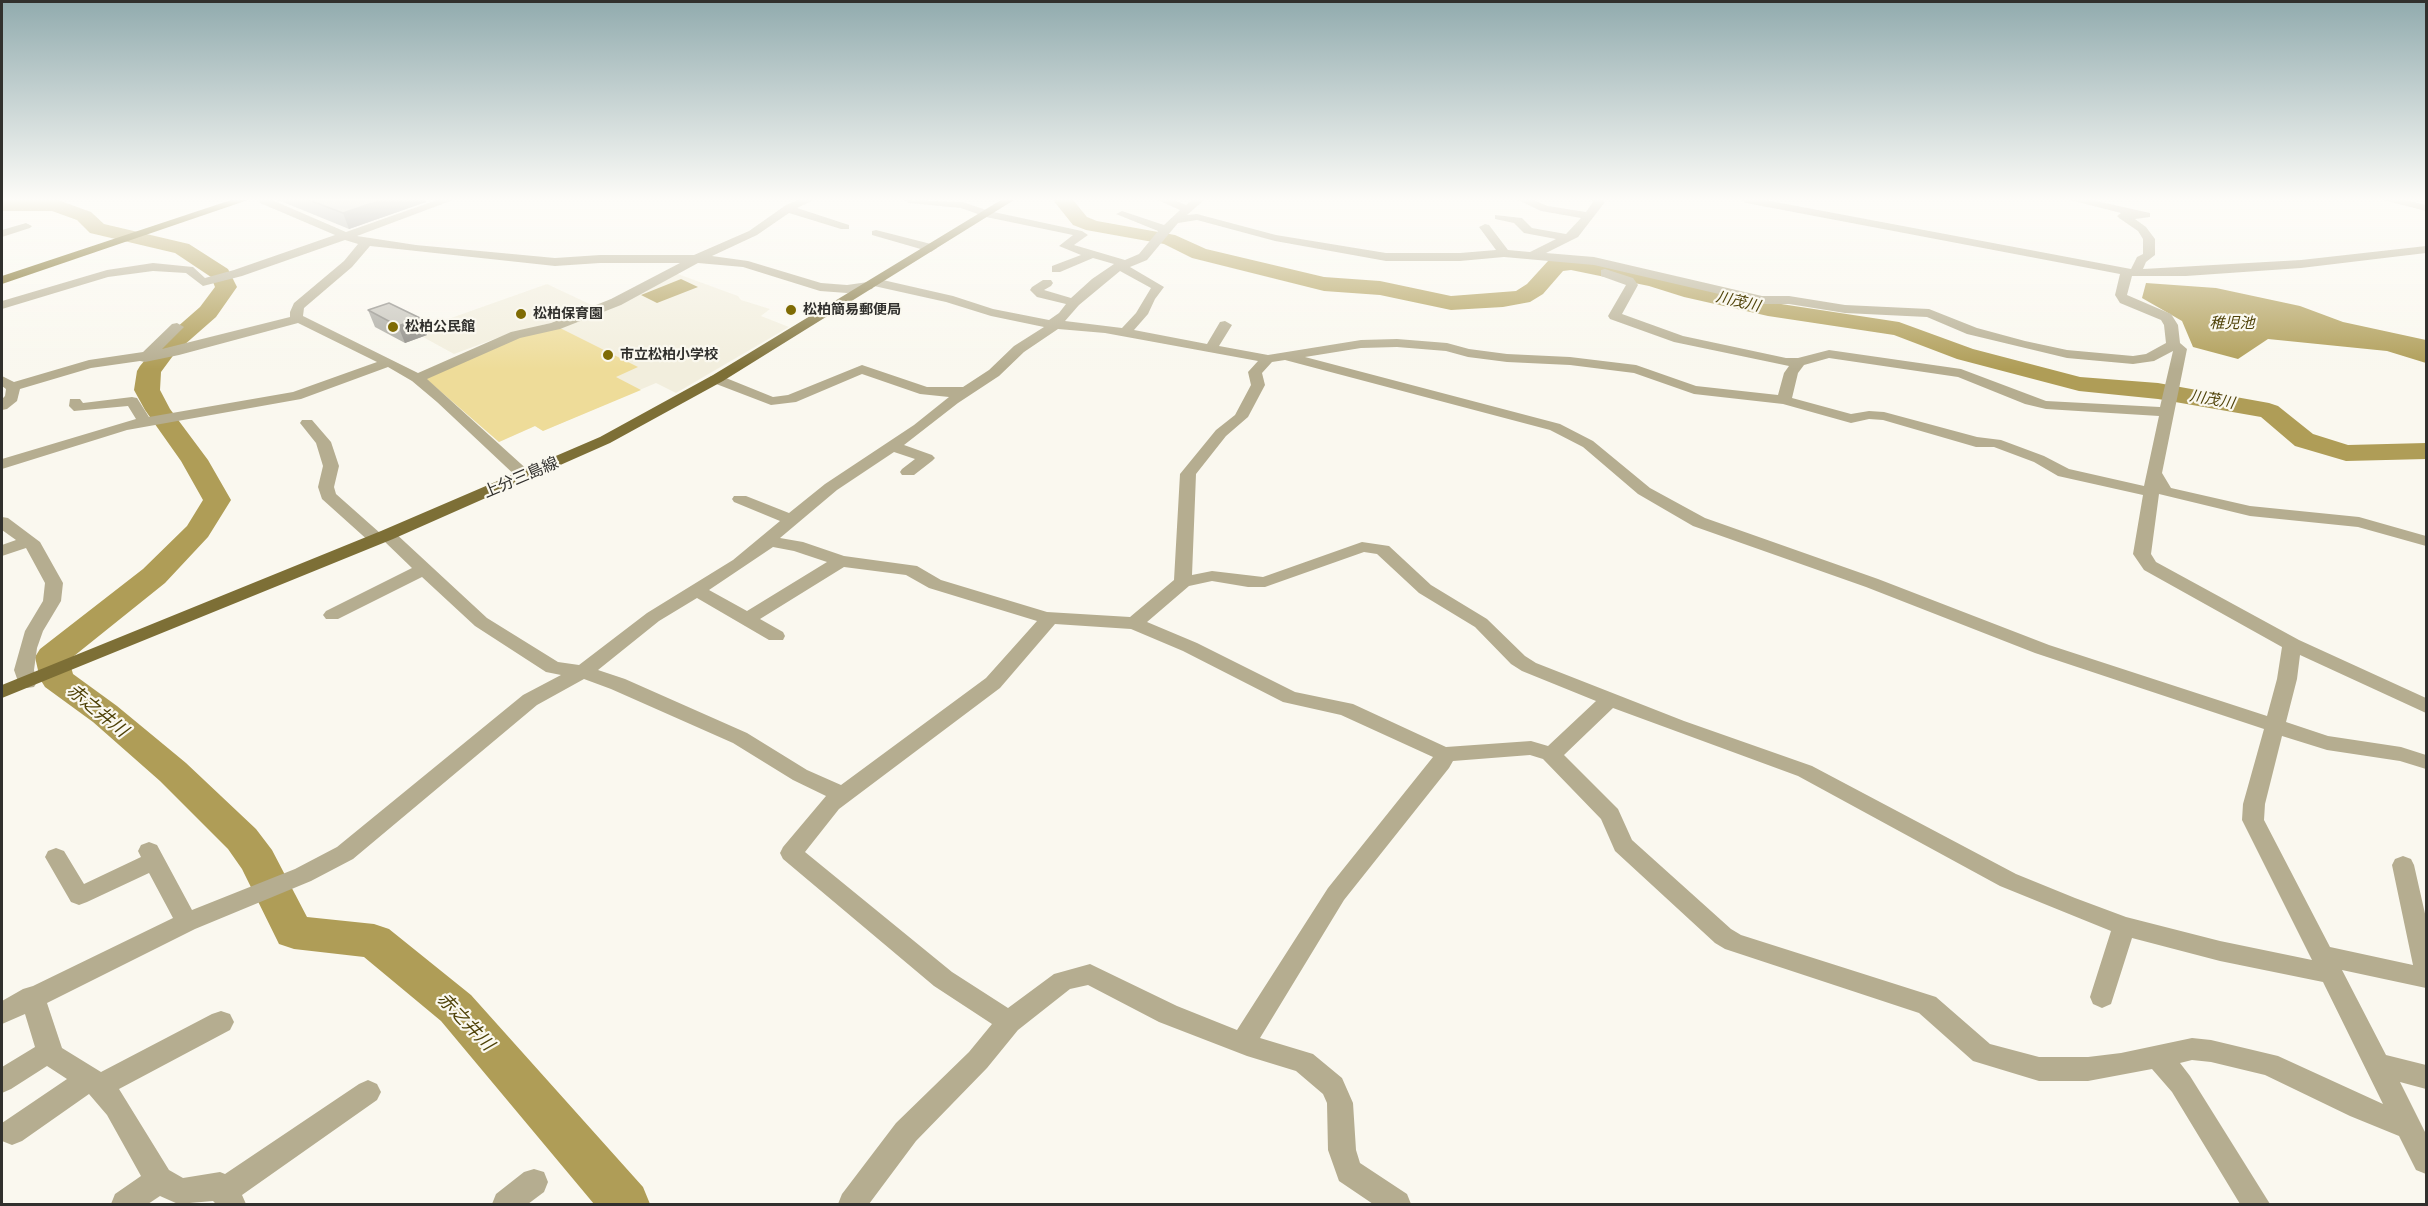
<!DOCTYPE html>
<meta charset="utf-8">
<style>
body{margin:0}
#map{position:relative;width:2428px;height:1206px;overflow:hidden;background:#faf8ef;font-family:"Fira Sans Condensed",sans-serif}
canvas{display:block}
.frame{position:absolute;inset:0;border:3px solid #31302d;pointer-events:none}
</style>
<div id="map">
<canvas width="2428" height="1206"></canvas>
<div class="frame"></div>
</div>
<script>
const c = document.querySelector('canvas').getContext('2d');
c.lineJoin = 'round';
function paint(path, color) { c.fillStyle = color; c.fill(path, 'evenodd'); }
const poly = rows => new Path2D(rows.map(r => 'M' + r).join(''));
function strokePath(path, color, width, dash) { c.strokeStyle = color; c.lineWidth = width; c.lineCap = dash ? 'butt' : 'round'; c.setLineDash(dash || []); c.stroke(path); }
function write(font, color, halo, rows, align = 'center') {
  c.font = font + ' "Fira Sans Condensed","Noto Sans JP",sans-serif'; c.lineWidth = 4.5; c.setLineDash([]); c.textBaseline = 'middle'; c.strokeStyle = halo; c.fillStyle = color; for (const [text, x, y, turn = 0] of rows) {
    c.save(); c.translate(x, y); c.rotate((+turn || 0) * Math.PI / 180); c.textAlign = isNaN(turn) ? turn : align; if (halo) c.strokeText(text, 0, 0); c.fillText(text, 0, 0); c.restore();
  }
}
paint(poly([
 [675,273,738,296,741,300,770,309,761,316,789,327,676,393,656,383,543,431,535,426,499,442,429,375],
 [547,284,596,307,562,320,508,334,454,354,423,337,428,334,420,329]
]), '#f2eedd');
paint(poly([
 [558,327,638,367,616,377,641,390,543,431,535,426,499,442,425,378,515,338]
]), '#eedc99');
paint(poly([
 [681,279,698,287,657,303,641,295],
 [2146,283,2216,288,2300,306,2343,322,2426,340,2426,363,2387,351,2268,339,2238,359,2193,347,2182,321,2142,298]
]), '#af9d57');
paint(poly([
 [2,200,58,200,91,212,104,224,189,244,228,269,237,287,216,317,175,353,161,372,160,390,170,409,208,460,231,500,208,537,165,583,69,660,73,674,117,706,186,763,256,829,272,850,307,917,374,924,389,929,471,995,643,1187,650,1204,594,1204,441,1021,364,957,294,949,279,944,242,869,228,849,160,781,93,722,45,687,40,679,35,657,40,649,143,569,187,526,203,500,181,461,145,410,134,390,137,371,140,366,159,343,200,307,215,287,211,277,175,253,90,233,77,220,52,211,2,211,2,200],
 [1053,200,1073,200,1087,217,1097,221,1175,235,1206,249,1324,277,1380,281,1451,296,1516,291,1527,284,1548,261,1571,258,1653,273,1697,287,1768,302,1899,322,1973,349,2080,377,2158,383,2269,403,2278,406,2313,434,2348,445,2426,443,2426,459,2346,461,2295,446,2261,417,2158,399,2079,391,1957,359,1894,335,1768,316,1684,297,1649,286,1571,270,1563,271,1543,294,1530,302,1503,307,1451,310,1380,295,1324,291,1192,258,1164,244,1086,230,1073,225,1053,200]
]), '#af9d57');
paint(poly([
 [259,200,272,200,346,232,437,200,453,200,357,236,416,245,555,258,600,255,694,255,749,231,786,205,798,200,814,200,797,208,849,225,849,229,841,229,789,213,757,235,712,256,748,261,821,283,847,285,868,282,874,278,953,296,993,309,1049,320,1059,313,1066,304,1037,297,1030,290,1032,287,1043,280,1051,280,1053,283,1051,286,1044,290,1071,298,1092,279,1114,264,1093,258,1060,272,1052,272,1052,266,1081,255,1059,246,1073,235,986,217,961,208,909,203,904,200,963,202,989,211,1082,231,1088,235,1074,245,1125,260,1139,254,1158,231,1116,214,1122,211,1164,225,1180,210,1158,200,1174,200,1186,205,1192,200,1204,200,1187,215,1197,214,1276,235,1386,253,1460,253,1496,250,1479,227,1485,224,1489,225,1508,250,1530,252,1556,239,1524,233,1514,223,1495,219,1495,215,1522,218,1532,228,1566,234,1581,218,1541,211,1518,200,1533,200,1548,206,1586,212,1593,202,1592,200,1603,200,1605,202,1578,237,1546,253,1594,257,1762,296,1789,296,1845,305,1929,309,1977,328,2025,341,2067,350,2133,356,2146,354,2166,343,2164,325,2161,320,2120,303,2115,295,2120,274,1746,203,1741,200,1765,200,2131,269,2137,257,2143,254,2143,239,2138,231,2119,218,2117,216,2121,213,2070,200,2092,200,2150,213,2150,217,2135,219,2146,227,2155,239,2155,255,2146,262,2143,269,2301,260,2426,246,2426,253,2301,268,2186,276,2132,276,2127,295,2171,314,2178,325,2180,343,2187,349,2162,473,2171,488,2250,506,2359,517,2426,536,2426,546,2358,527,2250,516,2159,494,2151,554,2156,562,2299,640,2426,698,2426,713,2300,655,2297,679,2286,722,2328,736,2401,747,2426,755,2426,769,2400,761,2327,750,2282,736,2265,804,2264,820,2330,947,2413,965,2392,865,2395,859,2403,856,2411,859,2414,865,2426,918,2426,988,2342,970,2386,1055,2426,1065,2426,1089,2400,1082,2426,1134,2426,1174,2416,1170,2399,1136,2350,1116,2265,1075,2211,1062,2192,1060,2180,1063,2190,1076,2270,1204,2240,1204,2172,1092,2152,1069,2088,1081,2039,1081,1973,1061,1919,1013,1725,949,1715,943,1615,851,1601,819,1543,759,1530,755,1453,761,1449,768,1344,900,1260,1038,1313,1054,1342,1078,1353,1103,1356,1150,1360,1163,1407,1194,1411,1204,1373,1204,1339,1181,1328,1150,1327,1103,1323,1094,1296,1071,1247,1056,1159,1022,1088,985,1070,989,1018,1030,987,1068,916,1141,869,1204,838,1204,842,1194,896,1123,969,1052,992,1024,934,986,783,859,780,853,783,847,826,796,793,780,733,743,611,689,584,679,537,705,353,859,311,881,195,929,47,1003,62,1048,101,1072,212,1014,221,1011,230,1014,234,1022,230,1030,119,1089,169,1170,183,1178,220,1172,225,1174,359,1084,368,1080,377,1084,381,1092,377,1100,242,1195,246,1204,216,1204,213,1201,178,1204,160,1196,148,1204,111,1204,115,1194,141,1176,107,1115,89,1094,22,1141,12,1145,2,1141,2,1123,67,1079,47,1066,11,1089,2,1093,2,1067,35,1047,25,1014,2,1024,2,1001,23,989,33,986,173,918,149,873,87,902,79,905,71,902,45,857,48,851,56,848,64,851,84,884,141,857,138,851,141,845,149,842,157,845,192,910,295,869,337,847,523,695,561,675,546,672,475,626,422,577,338,619,326,619,323,615,326,611,412,568,384,541,377,544,371,543,322,499,318,487,323,466,316,443,300,423,302,420,312,420,331,442,339,466,334,487,336,494,380,533,387,530,393,531,487,618,558,662,579,665,647,613,733,560,780,521,734,502,732,499,734,496,746,496,789,513,825,484,914,425,949,397,920,394,862,374,796,402,771,405,711,382,709,379,711,376,721,376,773,397,788,395,862,365,927,387,963,387,989,370,1014,346,1044,327,991,316,946,302,874,286,872,289,847,293,820,291,743,267,698,263,621,305,560,329,520,338,427,379,531,473,533,476,531,479,519,479,437,402,412,381,388,367,301,399,127,430,2,469,2,459,136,419,128,406,74,411,69,406,70,399,80,399,83,403,132,397,137,398,149,417,293,392,377,362,298,323,179,355,145,362,140,361,91,368,20,389,17,401,7,409,2,410,2,399,5,396,6,389,2,386,2,376,14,382,89,360,143,352,172,324,177,323,184,327,162,349,290,317,290,312,294,303,344,261,358,244,345,240,242,276,203,286,186,273,153,271,108,277,2,309,2,301,107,270,153,263,193,267,205,278,234,270,335,235,260,203,259,200],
 [1197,220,1275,241,1386,261,1460,261,1504,257,1594,265,1762,304,1789,304,1845,313,1927,317,1967,334,2067,358,2133,364,2154,361,2173,351,2160,407,2046,401,1961,369,1829,350,1798,358,1786,358,1683,336,1622,314,1638,285,1633,278,1605,269,1601,270,1601,276,1626,285,1608,316,1610,319,1674,342,1789,366,1784,373,1778,395,1696,386,1636,365,1570,357,1507,354,1469,349,1447,343,1397,339,1361,340,1268,355,1219,346,1232,325,1225,321,1220,322,1207,344,1134,330,1148,314,1155,299,1164,287,1130,267,1147,260,1178,223,1197,220],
 [370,246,555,266,600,263,680,263,611,299,551,323,511,332,418,373,303,316,304,308,352,267,370,246],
 [1120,271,1151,288,1136,313,1122,328,1065,321,1079,305,1120,271],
 [1058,329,1105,333,1258,361,1248,372,1251,385,1235,415,1216,430,1180,474,1174,580,1130,617,1047,612,941,580,917,566,844,556,803,542,780,538,837,490,894,452,915,459,902,469,900,472,902,475,914,475,932,461,935,458,932,455,904,445,958,403,999,376,1024,352,1058,329],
 [1397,347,1446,351,1468,357,1507,362,1570,365,1634,373,1694,394,1783,404,1851,423,1869,419,1883,420,1976,447,1994,447,2034,462,2058,476,2143,495,2133,554,2144,570,2282,647,2277,679,2267,716,2049,645,1878,579,1705,518,1650,488,1593,441,1560,424,1305,357,1361,348,1397,347],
 [1829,358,1958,377,2025,404,2046,409,2159,416,2144,486,2069,469,2044,456,2001,440,1977,437,1884,412,1869,411,1851,414,1792,398,1798,373,1804,365,1829,358],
 [1285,360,1550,430,1583,447,1638,494,1693,526,1866,587,2035,653,2264,729,2243,804,2242,820,2312,960,2220,941,2126,917,2075,898,2016,874,1812,766,1684,721,1536,663,1525,656,1487,619,1431,585,1389,546,1362,542,1263,577,1212,571,1192,575,1196,474,1226,436,1248,417,1265,385,1262,373,1272,362,1285,360],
 [773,547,794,551,827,562,747,611,709,590,773,547],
 [1364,552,1377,554,1419,593,1475,627,1511,664,1522,671,1596,701,1548,746,1531,741,1446,747,1353,704,1295,692,1197,643,1147,622,1189,586,1212,581,1248,587,1265,587,1364,552],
 [844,567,906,575,929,588,1037,621,986,678,841,785,807,770,747,733,625,679,598,670,659,621,697,598,769,640,783,640,785,636,783,632,760,619,844,567],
 [1055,624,1131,629,1183,651,1283,702,1341,715,1433,757,1328,888,1237,1030,1177,1006,1090,964,1054,974,1008,1008,952,972,805,852,839,809,1000,688,1055,624],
 [1613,708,1798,776,2000,886,2111,931,2090,997,2093,1004,2102,1008,2111,1004,2132,938,2220,961,2323,982,2383,1104,2278,1056,2211,1040,2192,1038,2121,1053,2088,1057,2039,1057,1990,1044,1936,997,1741,935,1731,929,1632,840,1618,809,1564,755,1613,708],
 [2383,200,2405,200,2426,205,2426,211,2383,200],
 [26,223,32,226,30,228,2,237,2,230,26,223],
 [876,230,935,245,937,248,931,252,872,235,872,231,876,230],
 [2,517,8,518,40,542,63,583,61,601,43,631,37,648,34,670,37,682,34,687,27,688,20,687,14,670,25,631,43,601,45,583,26,548,2,556,2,545,16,540,2,530,2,517],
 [534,1169,544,1172,548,1182,544,1192,528,1204,492,1204,496,1194,524,1172,534,1169]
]), '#b5ad90');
paint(poly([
 [1001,200,1014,200,723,381,610,443,393,539,2,698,2,685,381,531,600,437,713,375,1001,200]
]), '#7d6f36');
paint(poly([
 [231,200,248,200,2,284,2,276,231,200]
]), '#6a5906');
paint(poly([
 [278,200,425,200,426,202,349,229],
 [368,310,427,335,405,343,375,327]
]), '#aaa9a1');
paint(poly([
 [381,200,425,200,426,202,349,229,343,213],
 [420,318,427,335,405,343,398,326]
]), '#8b8983');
const building = poly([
 [309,200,381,200,343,213,309,200],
 [389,303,420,318,398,326,368,310,389,303]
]);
paint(building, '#c6c4bb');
strokePath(building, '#8b8983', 1.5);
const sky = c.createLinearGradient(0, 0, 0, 369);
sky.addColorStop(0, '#91abae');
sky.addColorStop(0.54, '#fdfcf8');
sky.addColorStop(1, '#fdfcf800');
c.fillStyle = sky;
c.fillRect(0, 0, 2428, 369);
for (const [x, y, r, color] of [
 [791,310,6,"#7f6b04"],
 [521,314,6,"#7f6b04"],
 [393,327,6,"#7f6b04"],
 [608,355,6,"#7f6b04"]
]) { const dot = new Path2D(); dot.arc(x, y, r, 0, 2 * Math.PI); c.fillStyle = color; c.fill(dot); strokePath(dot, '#faf8ef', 2); }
write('bold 14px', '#31302d', '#faf8ef', [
 ["松柏簡易郵便局",803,310],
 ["松柏保育園",533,314],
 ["松柏公民館",405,327],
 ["市立松柏小学校",620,355]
], 'left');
write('italic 15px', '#4f4208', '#faf8ef', [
 ["川茂川",1738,302,13],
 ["稚児池",2232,324],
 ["川茂川",2212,400,10]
]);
write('16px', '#31302d', '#faf8ef', [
 ["上分三島線",521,478,-23]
]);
write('italic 18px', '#4f4208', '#faf8ef', [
 ["赤之井川",97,711,39],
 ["赤之井川",465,1022,46]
]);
</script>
